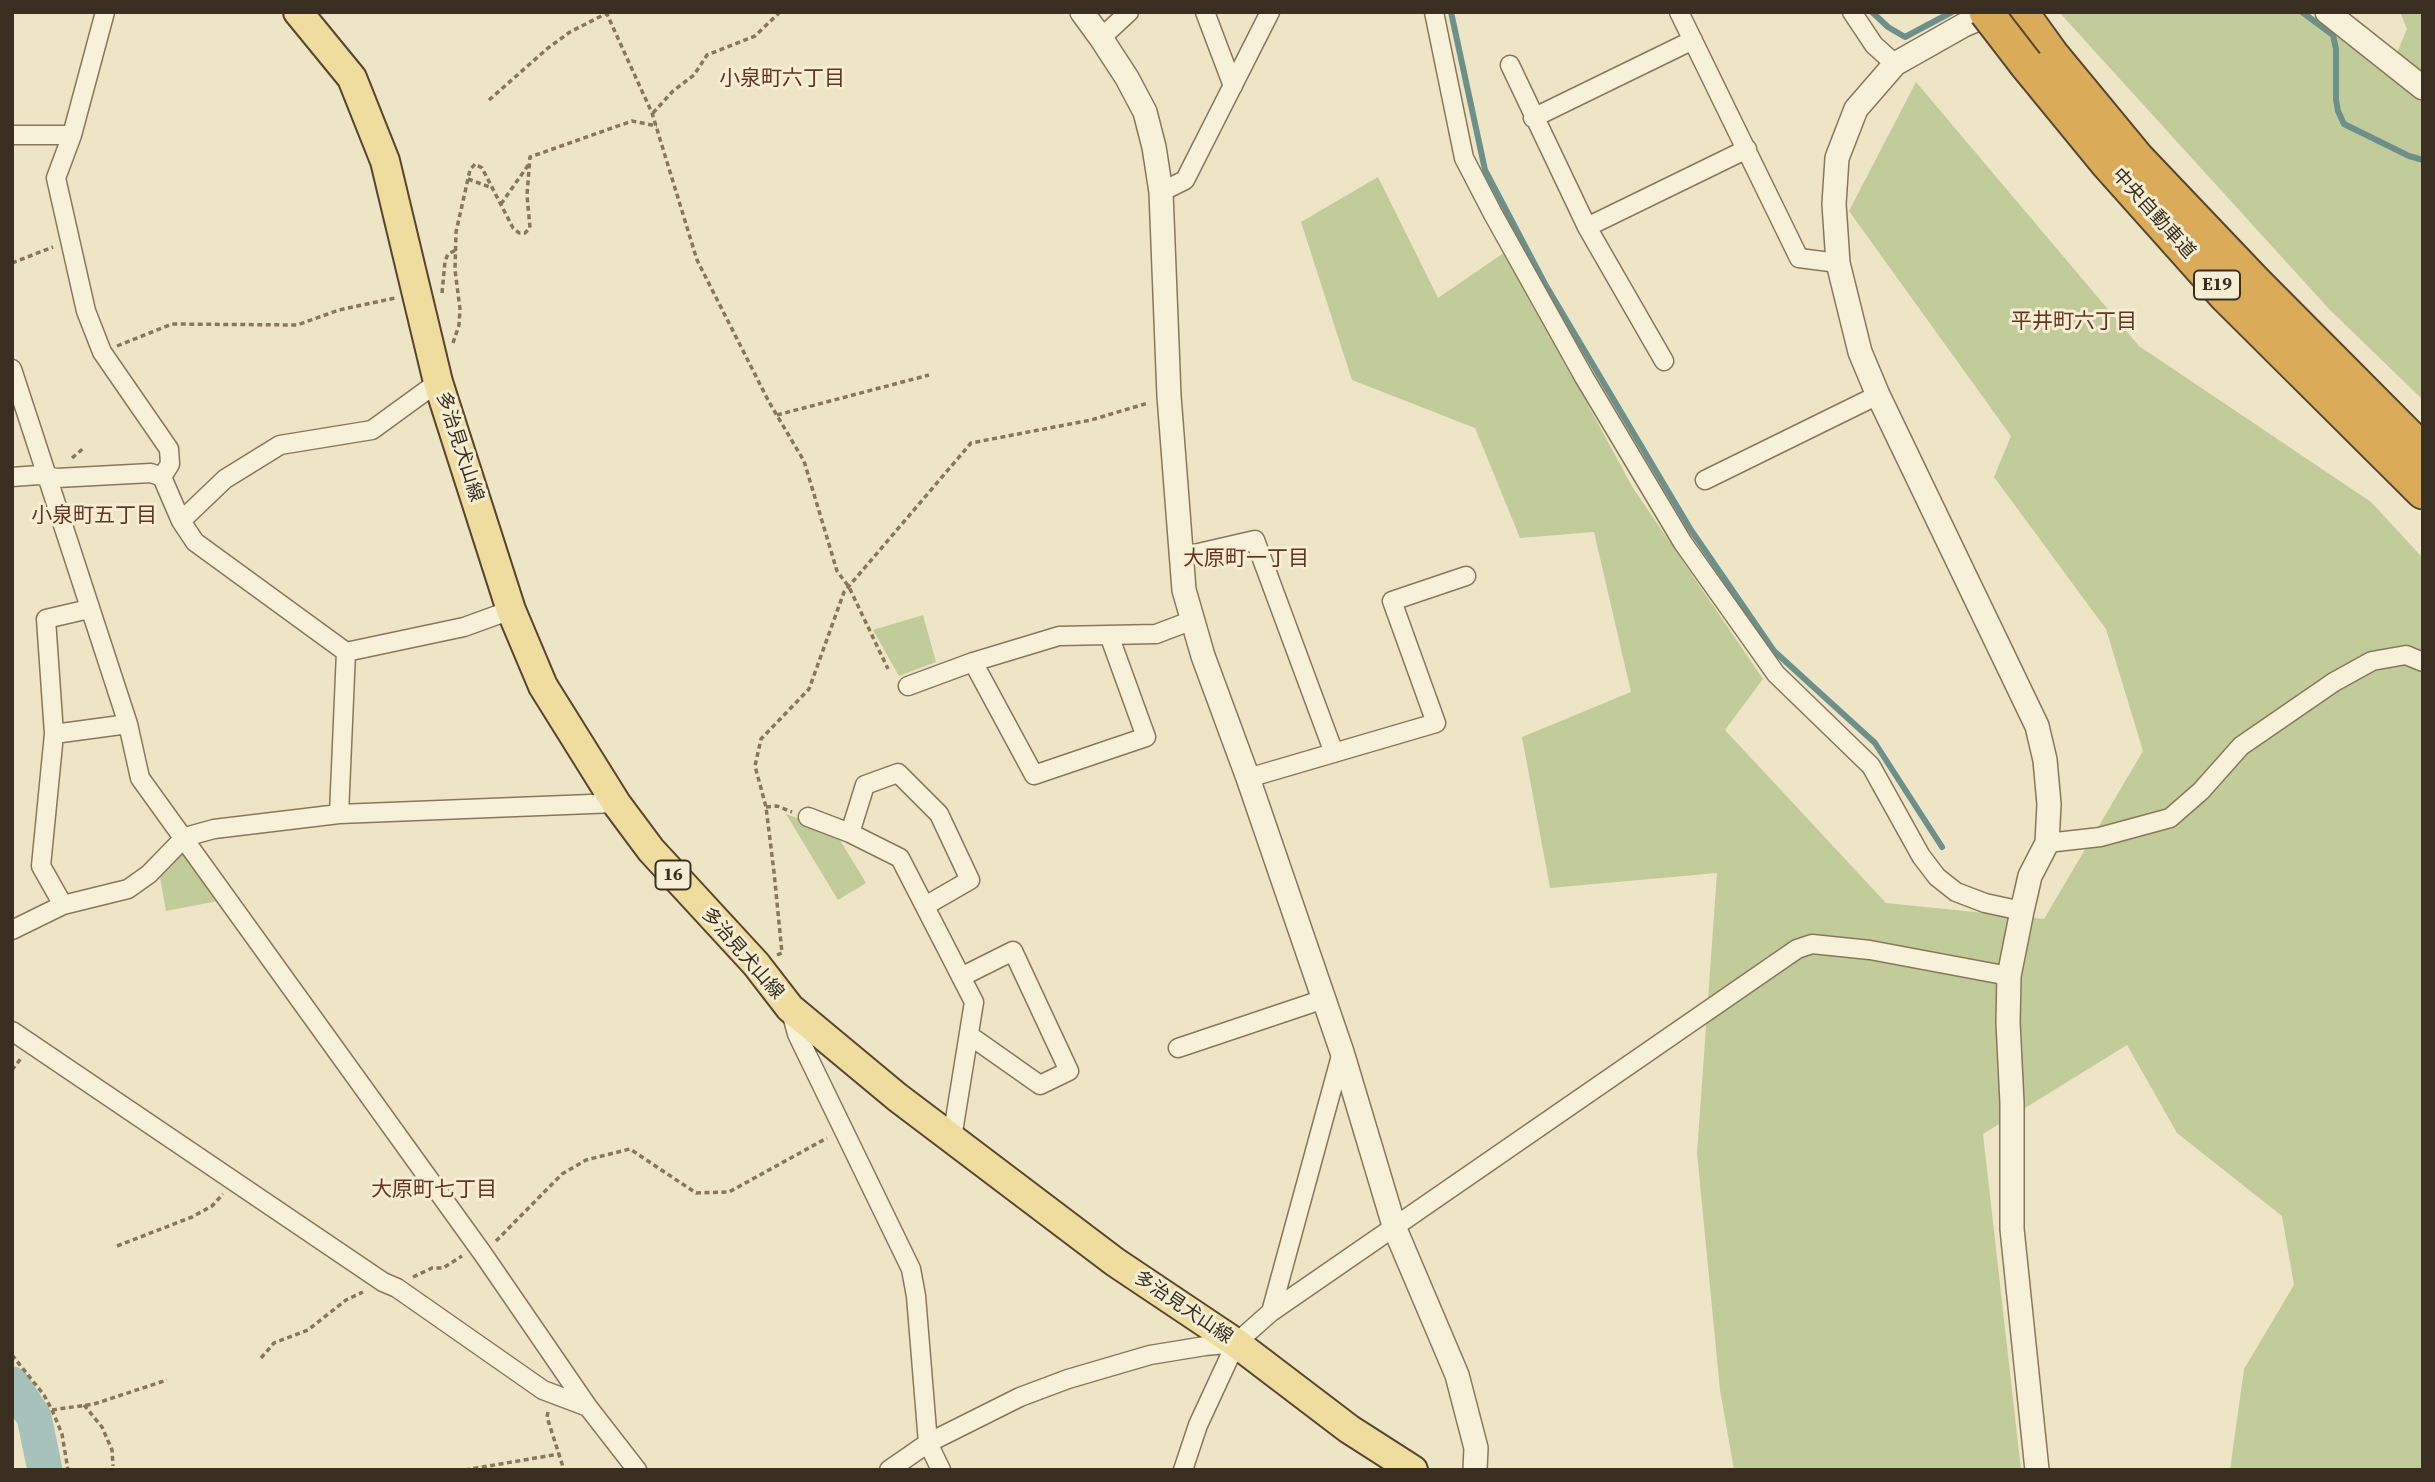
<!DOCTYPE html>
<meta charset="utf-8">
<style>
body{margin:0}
#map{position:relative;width:2435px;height:1482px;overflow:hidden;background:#eee4c6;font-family:"Source Serif 4",serif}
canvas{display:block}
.frame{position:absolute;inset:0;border:14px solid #392e1f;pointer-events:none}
</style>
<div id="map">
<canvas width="2435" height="1482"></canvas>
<div class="frame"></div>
</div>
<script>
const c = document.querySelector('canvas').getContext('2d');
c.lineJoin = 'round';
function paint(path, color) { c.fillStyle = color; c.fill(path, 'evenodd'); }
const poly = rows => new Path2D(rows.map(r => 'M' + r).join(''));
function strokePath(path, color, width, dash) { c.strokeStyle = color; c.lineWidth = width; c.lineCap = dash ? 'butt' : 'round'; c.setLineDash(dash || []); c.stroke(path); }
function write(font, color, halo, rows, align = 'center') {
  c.font = font + ' "Source Serif 4","Noto Sans JP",serif'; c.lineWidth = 6; c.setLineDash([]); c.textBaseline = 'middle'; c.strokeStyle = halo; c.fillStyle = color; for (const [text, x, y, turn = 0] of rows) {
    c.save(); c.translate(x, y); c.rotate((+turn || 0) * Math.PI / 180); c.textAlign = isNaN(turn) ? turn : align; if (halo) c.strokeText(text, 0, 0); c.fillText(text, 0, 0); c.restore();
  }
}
paint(poly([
 [2059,12,2301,12,2346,42,2423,103,2423,400,2329,309],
 [2400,12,2423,12,2423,73,2396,55,2407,29],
 [1916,82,2139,346,2371,502,2423,558,2423,1470,2230,1470,2244,1369,2294,1285,2282,1216,2177,1133,2127,1045,1983,1134,2021,1470,1734,1470,1720,1390,1697,1153,1717,873,1550,888,1522,737,1631,692,1594,532,1520,538,1475,428,1352,380,1301,222,1378,177,1438,298,1505,252,1633,488,1763,679,1725,730,1886,903,2044,919,2143,751,2106,629,1994,477,2011,436,1849,211],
 [923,615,936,662,899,676,873,630],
 [786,814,835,832,866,883,838,900],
 [186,847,223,900,166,911,159,872]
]), '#c2cc9a');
strokePath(poly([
 [1451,12,1485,170,1545,284,1691,530,1774,651,1875,743,1942,847],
 [1872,12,1888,27,1905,37,1952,12],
 [2302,12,2333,35,2336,49,2336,100,2338,111,2344,124,2409,156,2423,160]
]), '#6e908a', 6);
strokePath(poly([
 [12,1384,34,1417,45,1470]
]), '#a7c1bb', 35);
const minor = poly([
 [105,12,72,135,56,178,86,311,102,352,169,449,170,464,162,477],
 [1205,12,1233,86],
 [1434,12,1464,158,1493,214,1584,377,1683,543,1776,674,1871,766,1921,856,1937,877,1956,892,1985,903,2022,911],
 [1679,12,1799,258,1838,263],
 [1852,12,1874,45,1895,64],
 [1101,38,1129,12],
 [1510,65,1587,227,1664,361],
 [1533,118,1693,40],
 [12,135,72,135],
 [1161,192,1185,180,1270,12],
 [1587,227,1747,149],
 [12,369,128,724,140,778,483,1254,588,1407,637,1470],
 [12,477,39,475,57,478,151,473,162,477,181,521,195,542,346,652,464,627,511,610],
 [1705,480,1878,395],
 [181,521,225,479,280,445,372,430,438,382],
 [1181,557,1255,540,1334,753],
 [973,662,1034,775,1146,737,1109,635],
 [908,686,973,662,1059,636,1156,634,1193,620],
 [54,734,128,724],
 [1248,778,1436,723,1392,601,1466,576],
 [339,814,346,652],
 [808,817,850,833,900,858,974,1002,952,1138],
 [850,833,865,785,898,773,939,814,970,880,925,906],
 [2047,843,2100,837,2170,818,2201,791,2241,746,2334,682,2372,661,2406,655,2423,662],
 [63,905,41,866,54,734,46,619,89,609],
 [12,930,63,905,128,889,149,874,185,837,214,829,339,814,616,803],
 [961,977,1013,951,1069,1071,1040,1085,969,1035],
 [790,1008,797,1034,911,1269,916,1296,928,1443,941,1470],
 [12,1031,383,1282,397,1288,543,1390,588,1407],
 [1178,1048,1324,999],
 [1271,1312,1342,1052],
 [889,1470,928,1443,1020,1397,1068,1379,1150,1355,1205,1346,1236,1343],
 [1183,1470,1198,1425,1236,1343,1271,1312,1797,949,1812,944,1870,950,2009,976]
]);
const tertiary = poly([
 [1082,12,1101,38,1127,78,1145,112,1154,147,1161,192,1169,396,1184,590,1203,656,1248,778,1342,1052,1395,1229,1457,1375,1476,1448,1475,1470],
 [1994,12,1964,25,1895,64,1856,109,1837,158,1834,204,1838,263,1860,352,1878,395,2037,726,2045,760,2049,804,2047,843,2030,876,2022,911,2009,976,2008,1022,2012,1103,2012,1229,2037,1470],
 [2327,12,2423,88]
]);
const primary = poly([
 [298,12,352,78,385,161,438,382,511,610,543,686,616,803,651,850,756,964,790,1008,897,1097,1115,1262,1236,1343,1349,1429,1413,1470]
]);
const motorway = poly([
 [2021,12,2052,55,2137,158,2255,282,2423,451],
 [2026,64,2108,164,2225,295,2423,492]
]);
strokePath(minor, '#89775c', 21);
strokePath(tertiary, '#89775c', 26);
strokePath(primary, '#574530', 32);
strokePath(motorway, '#574530', 37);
strokePath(poly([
 [606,12,652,113,697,260,769,402,804,461,837,571,849,587,888,669],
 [489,100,548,48,570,32,607,13],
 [653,113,673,91,694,75,707,55,755,36,780,12],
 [468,179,492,188],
 [501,204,529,164],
 [12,263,53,247],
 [442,293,445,261,448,254,456,250],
 [453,343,459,325,460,309,455,270,456,232,470,170,475,164,482,168,513,228,519,233,525,233,530,228,527,195,530,157,632,121,657,126],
 [117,346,172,324,297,325,339,310,395,298],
 [777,415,929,375],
 [72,458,85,447],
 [766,807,777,806,792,812],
 [777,955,782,953,774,872,766,807,755,766,761,739,809,689,844,592,971,443,1091,420,1148,403],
 [12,1070,22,1057],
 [496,1241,562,1174,586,1160,630,1149,696,1193,729,1192,827,1138],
 [117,1246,192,1217,212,1206,223,1194],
 [413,1277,432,1268,443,1268,462,1256],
 [12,1355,44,1395,52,1410,62,1434,68,1470],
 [261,1358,274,1343,308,1330,346,1300,363,1292],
 [84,1405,102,1427,112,1450,113,1466],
 [52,1410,94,1404,167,1380],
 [548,1412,547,1417,564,1470],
 [465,1470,559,1454]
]), '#89775c', 3.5, [5, 3.5]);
strokePath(minor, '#f8f1d9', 18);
strokePath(tertiary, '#f8f1d9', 23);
strokePath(primary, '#efdc9f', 28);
strokePath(motorway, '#daab59', 33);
const motorwayBridge = poly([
 [1986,12,2026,64]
]);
strokePath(motorwayBridge, '#574530', 37, []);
strokePath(motorwayBridge, '#daab59', 33);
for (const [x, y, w] of [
 [2217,285,46],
 [673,875,35]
]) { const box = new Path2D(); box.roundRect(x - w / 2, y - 14.5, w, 29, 5); c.fillStyle = '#f5eed5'; c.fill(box); strokePath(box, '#392e1f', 2); }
write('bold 18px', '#392e1f', null, [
 ["E19",2217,285],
 ["16",673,875]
]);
write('19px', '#392e1f', '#f5eed5', [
 ["中央自動車道",2153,214,48],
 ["多治見犬山線",459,447,72],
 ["多治見犬山線",742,954,49],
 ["多治見犬山線",1183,1308,34]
]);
write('21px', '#653320', '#f5eed5', [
 ["小泉町六丁目",782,80],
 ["平井町六丁目",2074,323],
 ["小泉町五丁目",94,517],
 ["大原町一丁目",1246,560],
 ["大原町七丁目",434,1191]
]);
</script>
